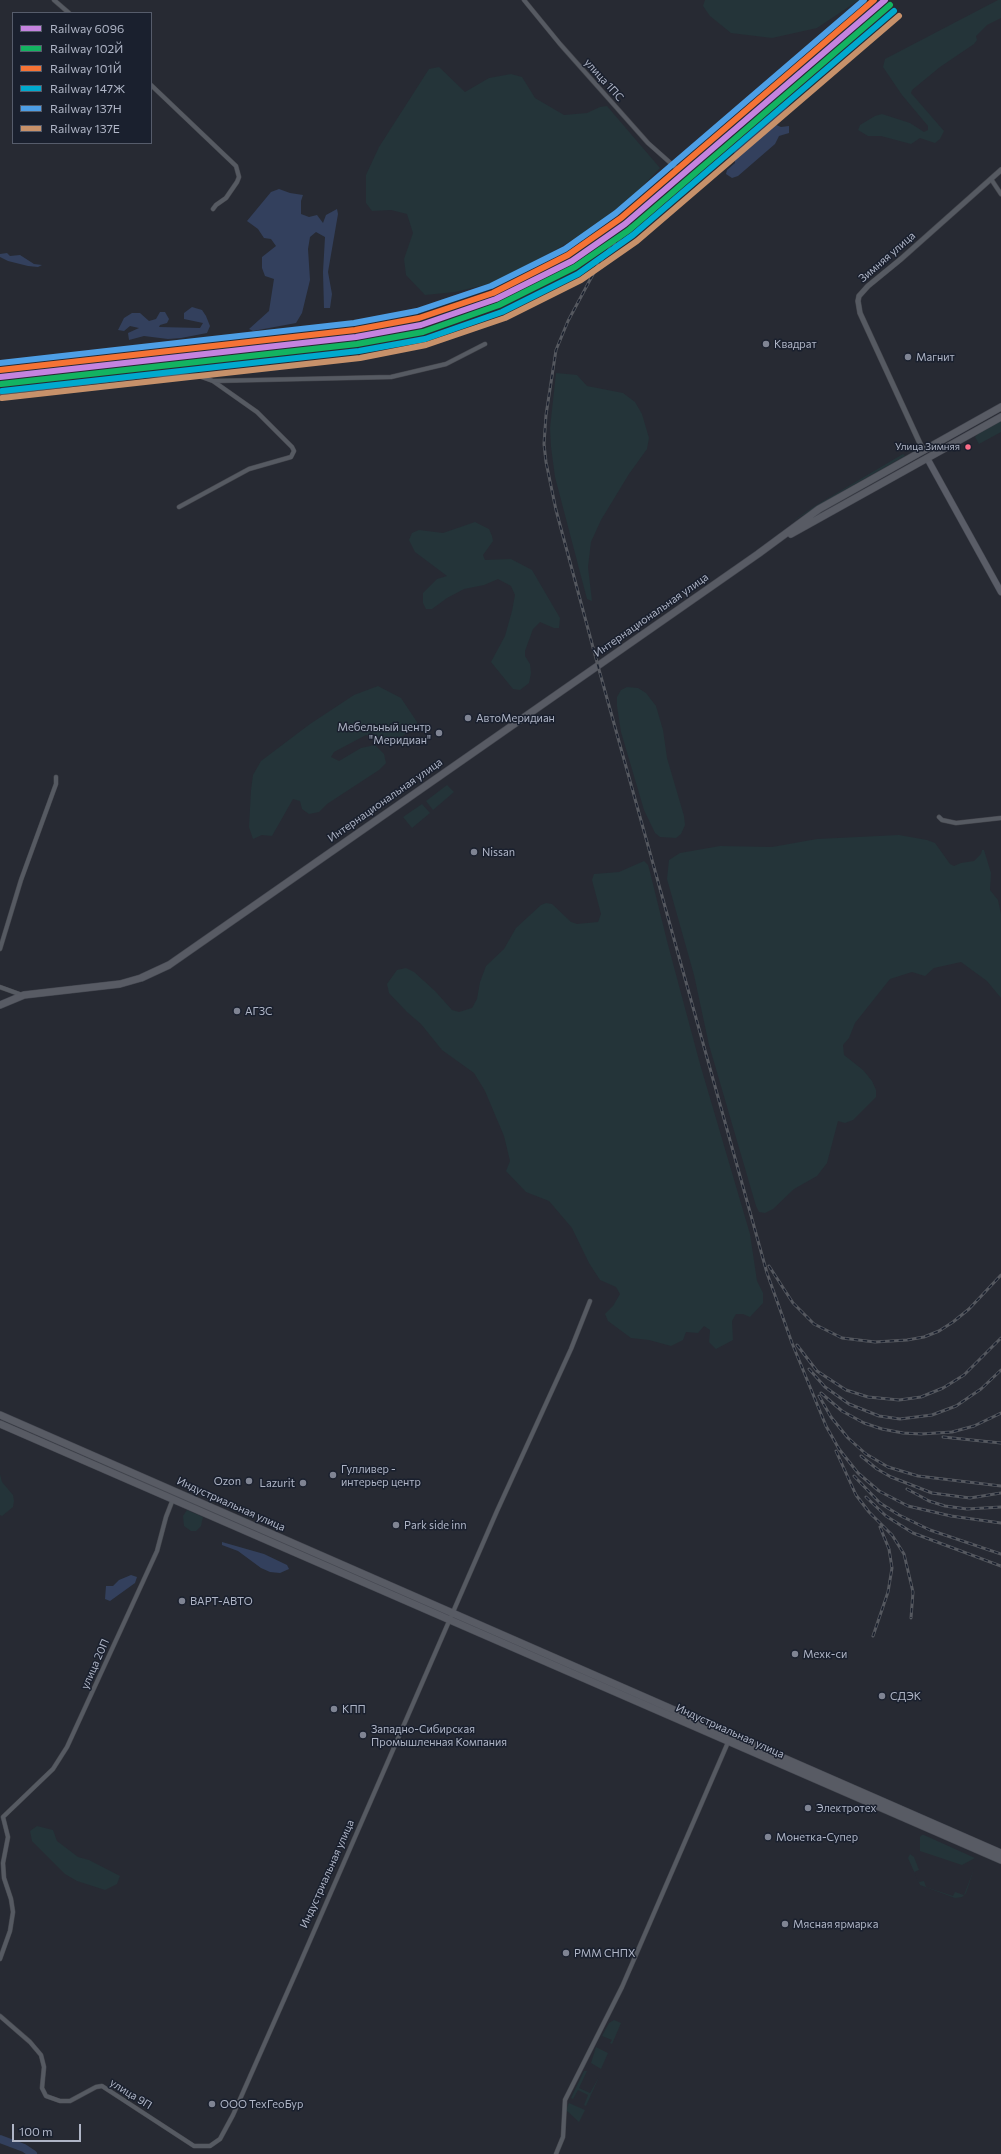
<!DOCTYPE html>
<meta charset="utf-8">
<style>
body{margin:0}
#map{position:relative;width:1001px;height:2154px;overflow:hidden;background:#272a33;font-family:Commissioner,sans-serif}
canvas{display:block}
.legend{position:absolute;left:12px;top:12px;width:140px;height:132px;box-sizing:border-box;background:#1a202e;border:1px solid #565c6b;margin:0;padding:5px 7px;list-style:none;font-size:12px;color:#afb5c6}
.legend li{display:flex;align-items:center;gap:8px;height:20px}
.legend b{width:20px;border:1px solid #565c6b}
.scale{position:absolute;left:12px;top:2124px;width:69px;height:18px;box-sizing:border-box;border:2px solid #afb5c6;border-top:0;padding-left:5px;font-size:12px;line-height:14px;white-space:nowrap;color:#afb5c6;-webkit-text-stroke:3px #1a202e;paint-order:stroke}
</style>
<div id="map">
<canvas width="1001" height="2154"></canvas>
<ul class="legend">
<li><b style="height:5px;background:#c483df"></b>Railway 6096</li>
<li><b style="height:5px;background:#13b361"></b>Railway 102Й</li>
<li><b style="height:5px;background:#f57335"></b>Railway 101Й</li>
<li><b style="height:5px;background:#00a9ce"></b>Railway 147Ж</li>
<li><b style="height:5px;background:#4d9ee5"></b>Railway 137Н</li>
<li><b style="height:5px;background:#c7916a"></b>Railway 137Е</li>
</ul>
<div class="scale">100 m</div>
</div>
<script>
const c = document.querySelector('canvas').getContext('2d');
c.lineJoin = 'round';
function paint(path, color) { c.fillStyle = color; c.fill(path, 'evenodd'); }
const poly = rows => new Path2D(rows.map(r => 'M' + r).join(''));
function strokePath(path, color, width, dash) { c.strokeStyle = color; c.lineWidth = width; c.lineCap = dash ? 'butt' : 'round'; c.setLineDash(dash || []); c.stroke(path); }
function write(font, color, halo, rows, align = 'center') {
  c.font = font + ' Commissioner,sans-serif'; c.lineWidth = 3; c.setLineDash([]); c.textBaseline = 'middle'; c.strokeStyle = halo; c.fillStyle = color; for (const [text, x, y, turn = 0] of rows) {
    c.save(); c.translate(x, y); c.rotate((+turn || 0) * Math.PI / 180); c.textAlign = isNaN(turn) ? turn : align; if (halo) c.strokeText(text, 0, 0); c.fillText(text, 0, 0); c.restore();
  }
}
paint(poly([
 [705,0,859,0,817,28,772,38,731,33,710,16,703,6],
 [998,0,1001,0,1001,18,987,25,976,36,977,40,974,44,940,67,912,90,911,93,944,131,940,139,935,143,920,138,911,144,881,136,868,136,858,130,860,125,875,116,882,114,910,123,924,132,928,130,928,126,902,95,883,67,885,59],
 [439,67,465,92,489,78,511,74,522,77,535,98,564,115,587,113,600,107,607,106,660,168,636,193,593,228,557,249,493,283,455,292,425,295,406,275,404,259,413,233,407,214,391,210,372,211,366,203,366,175,379,147,429,69],
 [556,373,577,375,587,386,623,393,635,402,642,414,649,438,647,449,629,474,601,520,591,542,588,567,592,601,587,599,555,477,551,447,550,428],
 [1001,420,1001,432,979,444,975,437,982,430],
 [903,454,905,456,841,492,790,523,815,506],
 [475,522,489,529,492,536,493,541,483,555,485,560,511,559,532,570,560,618,559,628,554,628,540,622,533,629,525,651,525,656,530,664,531,673,529,683,520,690,513,689,491,662,505,636,512,611,515,595,511,586,498,579,484,585,464,589,447,598,432,609,426,609,423,603,423,593,437,579,447,576,415,552,409,540,412,533,419,530,443,533],
 [378,686,401,698,417,722,416,726,396,741,383,740,366,735,334,752,331,757,339,761,361,748,375,745,384,754,386,763,379,770,327,804,319,812,309,814,302,809,300,801,293,799,272,836,262,835,253,839,249,827,251,790,253,775,261,761,310,724,354,695],
 [627,687,638,688,646,693,656,706,663,730,667,758,684,816,685,825,681,834,676,838,660,837,655,833,644,810,621,732,617,706,617,697,621,690],
 [447,785,454,792,433,810,426,801],
 [422,804,430,813,412,828,403,817],
 [899,835,927,840,935,843,950,864,954,866,961,863,974,861,981,854,982,850,984,850,991,873,990,890,998,900,1001,914,1001,998,987,981,961,962,934,968,925,976,912,972,890,979,855,1023,849,1038,843,1045,844,1055,863,1070,872,1081,876,1090,876,1097,853,1120,845,1123,838,1121,827,1163,817,1176,794,1189,773,1209,765,1213,759,1212,756,1206,709,1045,694,975,667,879,669,860,680,853,720,846,772,847,817,839],
 [644,861,648,865,650,872,667,941,700,1064,750,1234,757,1281,763,1293,763,1303,750,1317,743,1314,736,1314,732,1321,733,1340,716,1349,709,1342,710,1330,704,1326,698,1333,686,1332,683,1340,671,1346,649,1340,631,1338,608,1321,605,1314,613,1306,620,1294,616,1287,600,1280,589,1263,572,1228,549,1201,526,1192,506,1171,510,1161,504,1136,485,1091,474,1073,442,1050,421,1024,407,1012,389,993,387,984,397,970,406,968,414,972,435,991,452,1010,459,1012,472,1008,477,999,480,982,486,966,504,949,516,928,541,905,546,903,552,904,571,922,577,924,598,922,601,914,592,880,594,874,619,872],
 [0,1474,2,1482,13,1495,14,1501,13,1507,2,1516,0,1515],
 [187,1510,203,1517,201,1526,196,1531,191,1531,184,1526,183,1516],
 [37,1826,53,1830,57,1841,78,1857,89,1860,120,1876,117,1884,105,1890,77,1881,65,1874,32,1841,30,1831],
 [922,1835,924,1835,975,1858,962,1865,920,1851,920,1837],
 [910,1854,914,1857,919,1870,914,1872,919,1882,924,1881,926,1887,953,1896,955,1892,964,1895,974,1869,966,1893,962,1897,955,1898,920,1885,908,1858],
 [614,2020,621,2023,612,2044,610,2043,612,2040,602,2036,609,2023],
 [596,2047,608,2053,601,2069,591,2063],
 [584,2071,587,2071,579,2088,590,2093,599,2077,586,2106,584,2105,588,2095,578,2090,573,2099,571,2098],
 [569,2103,585,2110,579,2122,566,2110]
]), '#243439');
paint(poly([
 [791,103,774,124,781,127,789,126,789,133,779,136,775,144,738,176,732,178,726,174,727,170,735,163,734,149,741,138],
 [279,189,290,193,303,195,301,201,301,214,309,217,317,215,323,223,326,215,337,209,338,214,328,272,332,294,330,308,324,308,323,272,325,237,316,232,310,237,308,249,310,280,302,313,296,323,253,331,249,329,269,311,274,279,265,276,262,268,262,257,276,246,271,239,264,238,258,229,247,221,271,192],
 [7,253,10,256,20,255,34,264,42,265,38,267,28,266,8,261,0,257,0,254],
 [192,307,202,310,206,316,210,326,207,333,181,338,168,339,144,336,129,340,128,333,139,328,130,326,124,331,118,330,124,318,132,313,140,313,149,321,156,319,160,312,165,312,169,319,167,323,160,325,159,327,200,328,203,323,184,319,184,313],
 [222,1542,264,1554,287,1565,289,1569,280,1573,270,1572,261,1568,238,1551,222,1545],
 [131,1575,137,1577,135,1583,110,1601,105,1599,106,1586,113,1586,119,1580]
]), '#33405d');
strokePath(poly([
 [0,2139,24,2148,33,2154]
]), '#33405d', 8);
const minor = poly([
 [54,0,69,13],
 [524,0,560,44,648,143,675,167],
 [151,85,236,166,239,177,237,182,226,198,216,205,213,209],
 [991,179,1001,194],
 [213,381,391,377,446,364,485,344],
 [0,393,152,375,199,376,213,381,257,412,292,447,294,451,291,457,249,469,179,507],
 [939,817,942,820,956,823,1001,818],
 [0,949,21,880,56,784,56,777],
 [0,987,22,995],
 [0,1959,10,1931,13,1912,11,1899,4,1878,3,1863,8,1837,3,1817,53,1769,67,1747,157,1551,166,1517,173,1499],
 [0,2016,30,2042,41,2055,44,2067,42,2088,46,2096,60,2101,70,2101,96,2087,102,2086,194,2146,210,2146,220,2139,233,2115,298,1968,497,1511,571,1349,590,1301],
 [556,2154,563,2137,565,2100,622,1987,729,1740]
]);
const tertiary = poly([
 [923,450,860,313,858,301,859,296,868,286,901,259,1001,170]
]);
const secondary = poly([
 [927,458,1001,592]
]);
const primary = poly([
 [791,534,1001,417],
 [0,1005,24,995,120,984,141,978,169,965,758,554,819,509,1001,407],
 [0,1415,1001,1853],
 [0,1424,1001,1860]
]);
strokePath(minor, '#43454c', 5);
strokePath(tertiary, '#43454c', 6);
strokePath(secondary, '#444750', 7);
strokePath(primary, '#444750', 8);
strokePath(minor, '#565a62', 4);
strokePath(tertiary, '#565a62', 5);
strokePath(secondary, '#5a5d67', 6);
strokePath(primary, '#585b64', 7);
const rail = poly([
 [631,226,607,252,598,265,568,321,556,350,546,415,544,444,546,462,556,510,598,666,767,1273,792,1343,826,1426,839,1449,858,1473,879,1491,908,1506,951,1516,1001,1523],
 [769,1266,793,1303,814,1324,842,1338,875,1342,907,1340,924,1337,939,1331,953,1322,969,1309,1001,1275],
 [797,1345,817,1371,846,1390,868,1397,899,1400,921,1397,943,1388,964,1375,1001,1338],
 [809,1369,825,1387,849,1404,879,1416,900,1419,932,1415,956,1406,981,1389,1001,1370],
 [821,1393,842,1411,864,1423,882,1429,903,1433,921,1434,952,1432,974,1426,1001,1413],
 [819,1396,831,1417,848,1438,866,1454,888,1467,918,1476,1001,1486],
 [943,1437,1001,1443],
 [836,1451,856,1495,869,1512,892,1535,904,1554,913,1592,911,1618],
 [861,1456,877,1469,891,1477,932,1493,970,1498,1001,1493],
 [854,1476,880,1503,899,1515,930,1530,1001,1554],
 [907,1489,929,1501,945,1506,967,1509,1001,1507],
 [866,1497,886,1516,913,1533,1001,1566],
 [873,1636,888,1592,892,1568,889,1549,880,1527]
]);
strokePath(rail, '#55585f', 3);
strokePath(rail, '#1a202e', 1.5, [4.5]);
strokePath(poly([
 [0,377,356,337,421,325,496,299,572,261,625,224,885,0]
]), '#c483df', 6);
strokePath(poly([
 [1,384,357,344,423,332,499,305,575,267,629,230,890,5]
]), '#13b361', 6);
strokePath(poly([
 [0,370,355,330,419,318,493,293,568,255,621,218,874,0]
]), '#f57335', 6);
strokePath(poly([
 [2,391,359,351,425,339,502,312,578,274,633,235,894,11]
]), '#00a9ce', 6);
strokePath(poly([
 [0,363,354,323,417,311,491,286,565,249,616,213,864,0]
]), '#4d9ee5', 6);
strokePath(poly([
 [2,398,360,358,426,345,505,318,581,280,637,241,899,16]
]), '#c7916a', 6);
for (const [x, y, r, color] of [
 [766,344,4,"#7f8493"],
 [908,357,4,"#7f8493"],
 [968,447,3.5,"#fb6d88"],
 [468,718,4,"#7f8493"],
 [439,733,4,"#7f8493"],
 [474,852,4,"#7f8493"],
 [237,1011,4,"#7f8493"],
 [333,1475,4,"#7f8493"],
 [249,1481,4,"#7f8493"],
 [303,1483,4,"#7f8493"],
 [396,1525,4,"#7f8493"],
 [182,1601,4,"#7f8493"],
 [795,1654,4,"#7f8493"],
 [882,1696,4,"#7f8493"],
 [334,1709,4,"#7f8493"],
 [363,1735,4,"#7f8493"],
 [808,1808,4,"#7f8493"],
 [768,1837,4,"#7f8493"],
 [785,1924,4,"#7f8493"],
 [566,1953,4,"#7f8493"],
 [212,2104,4,"#7f8493"]
]) { const dot = new Path2D(); dot.arc(x, y, r, 0, 2 * Math.PI); c.fillStyle = color; c.fill(dot); strokePath(dot, '#1a202e', 1.5); }
write('10px', '#afb5c6', '#1a202e', [
 ["Улица Зимняя",960,447]
], 'right');
write('11px', '#afb5c6', '#1a202e', [
 ["улица 1ПС",604,80,48],
 ["Зимняя улица",887,257,-41],
 ["Интернациональная улица",651,615,-35],
 ["Интернациональная улица",385,800,-35],
 ["Индустриальная улица",231,1504,24],
 ["улица 20П",95,1664,-66],
 ["Индустриальная улица",730,1731,24],
 ["Индустриальная улица",327,1874,-66],
 ["улица 9П",131,2094,32]
]);
write('11px', '#afb5c6', '#1a202e', [
 ["Квадрат",774,344],
 ["Магнит",916,357],
 ["АвтоМеридиан",476,718],
 ["Мебельный центр",431,727,"right"],
 ["\"Меридиан\"",431,740,"right"],
 ["Nissan",482,852],
 ["АГЗС",245,1011],
 ["Гулливер -",341,1469],
 ["интерьер центр",341,1482],
 ["Ozon",241,1481,"right"],
 ["Lazurit",295,1483,"right"],
 ["Park side inn",404,1525],
 ["ВАРТ-АВТО",190,1601],
 ["Мехк-си",803,1654],
 ["СДЭК",890,1696],
 ["КПП",342,1709],
 ["Западно-Сибирская",371,1729],
 ["Промышленная Компания",371,1742],
 ["Электротех",816,1808],
 ["Монетка-Супер",776,1837],
 ["Мясная ярмарка",793,1924],
 ["РММ СНПХ",574,1953],
 ["ООО ТехГеоБур",220,2104]
], 'left');
</script>
